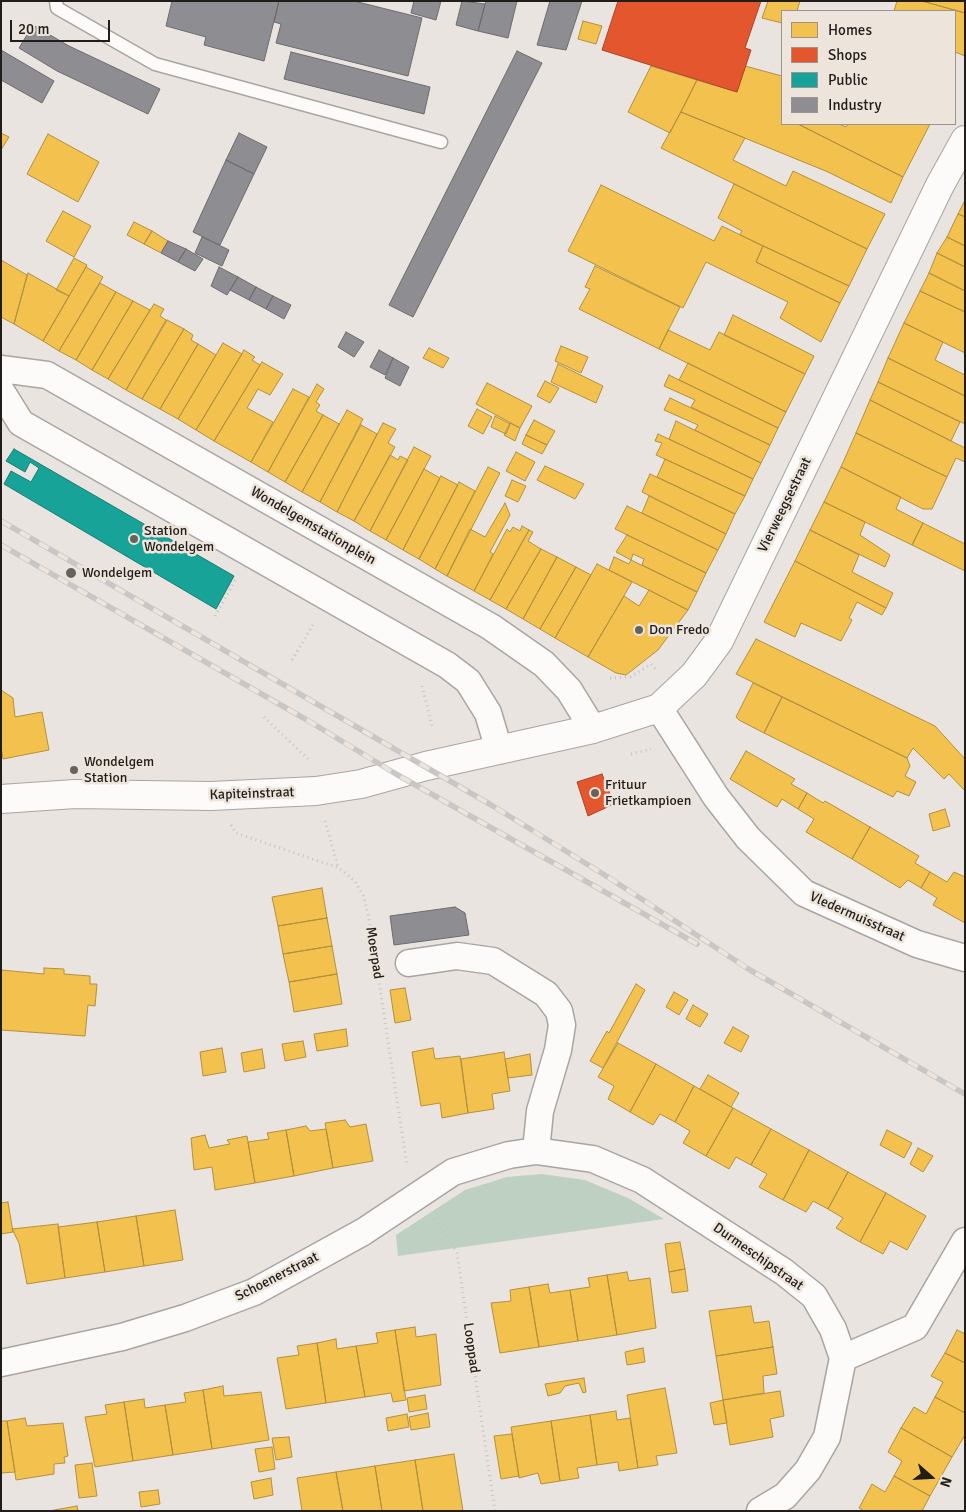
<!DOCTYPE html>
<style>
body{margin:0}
#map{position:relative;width:966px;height:1512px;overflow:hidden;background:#e9e4df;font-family:Signika,sans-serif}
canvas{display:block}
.frame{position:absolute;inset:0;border:2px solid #201d1a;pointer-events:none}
.legend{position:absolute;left:781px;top:10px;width:175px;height:115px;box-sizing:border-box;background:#ede4db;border:1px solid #9b948e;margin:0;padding:6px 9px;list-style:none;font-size:15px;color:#201d1a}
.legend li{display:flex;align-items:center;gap:10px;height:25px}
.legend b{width:25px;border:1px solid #9b948e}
.north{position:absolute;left:906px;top:1452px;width:50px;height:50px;-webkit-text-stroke:4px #ede4db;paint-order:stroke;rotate:109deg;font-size:14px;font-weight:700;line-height:20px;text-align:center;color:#201d1a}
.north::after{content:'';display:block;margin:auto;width:18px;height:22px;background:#201d1a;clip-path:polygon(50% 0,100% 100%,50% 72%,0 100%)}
.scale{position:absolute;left:10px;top:20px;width:100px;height:22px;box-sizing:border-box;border:2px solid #201d1a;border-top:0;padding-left:6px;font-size:15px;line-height:18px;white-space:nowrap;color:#201d1a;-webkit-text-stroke:4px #ede4db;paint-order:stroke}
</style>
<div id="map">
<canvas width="966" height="1512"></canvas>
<div class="frame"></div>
<ul class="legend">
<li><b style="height:14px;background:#f2c14e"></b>Homes</li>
<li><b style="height:14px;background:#e4572e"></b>Shops</li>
<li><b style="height:14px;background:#17a398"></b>Public</li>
<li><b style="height:14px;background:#8d8d92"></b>Industry</li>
</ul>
<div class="north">N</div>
<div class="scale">20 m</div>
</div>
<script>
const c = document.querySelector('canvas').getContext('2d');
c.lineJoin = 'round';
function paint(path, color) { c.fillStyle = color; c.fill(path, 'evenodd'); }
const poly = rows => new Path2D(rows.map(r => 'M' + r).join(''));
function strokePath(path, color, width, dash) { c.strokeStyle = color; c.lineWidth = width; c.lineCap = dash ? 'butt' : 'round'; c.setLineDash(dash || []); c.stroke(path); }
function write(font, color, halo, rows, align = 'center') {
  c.font = font + ' Signika,sans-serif'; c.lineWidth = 5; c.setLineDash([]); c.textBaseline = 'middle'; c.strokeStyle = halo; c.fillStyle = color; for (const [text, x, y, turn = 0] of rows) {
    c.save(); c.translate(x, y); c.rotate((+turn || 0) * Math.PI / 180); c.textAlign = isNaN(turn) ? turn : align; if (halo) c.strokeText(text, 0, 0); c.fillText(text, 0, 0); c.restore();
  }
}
paint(poly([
 [542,1174,585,1180,628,1198,664,1219,398,1256,396,1235,465,1190,507,1177]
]), '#bed0c2');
const homes = poly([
 [768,1,800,1,797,11,782,11,782,23,762,18,768,1],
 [897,1,922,1,965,13,965,56,955,52,955,11,894,11,897,1],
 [922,1,965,1,965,13,922,1],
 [583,21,602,26,596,44,578,39,583,21],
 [651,66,697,80,670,133,628,112,651,66],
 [745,66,782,76,782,124,798,124,903,177,891,203,828,172,681,112,697,80,737,92,745,66],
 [681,112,745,138,733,160,786,186,793,171,885,214,867,249,661,148,681,112],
 [798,124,839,124,846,127,848,124,930,124,903,177,798,124],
 [1,133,9,137,1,150,1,133],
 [48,134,99,162,78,202,27,174,48,134],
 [734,184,867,249,849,286,740,235,742,231,718,218,734,184],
 [601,185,714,241,722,226,763,246,756,262,840,303,821,342,780,318,788,302,706,262,683,308,568,251,601,185],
 [965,200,965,217,958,214,965,200],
 [63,211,91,226,74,257,46,241,63,211],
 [958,214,965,217,965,246,947,237,958,214],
 [134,222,152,231,144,244,127,235,134,222],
 [152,231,168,241,161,253,144,244,152,231],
 [947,237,965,246,965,267,937,253,947,237],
 [763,246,849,286,840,303,756,262,763,246],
 [937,253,965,267,965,291,929,273,937,253],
 [74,258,87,265,69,296,56,290,74,258],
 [1,260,27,275,14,324,1,317,1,260],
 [595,266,680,307,659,349,579,309,590,289,585,287,595,266],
 [86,267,103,277,59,351,43,341,86,267],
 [28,273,69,296,43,341,14,324,28,273],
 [929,273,965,291,965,312,920,291,929,273],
 [100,283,116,292,76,360,59,351,100,283],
 [920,291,965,312,965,353,904,323,920,291],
 [116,292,133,301,92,370,76,360,116,292],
 [133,301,150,310,108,379,92,370,133,301],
 [154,304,164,309,160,316,166,320,126,390,108,379,154,304],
 [733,315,814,356,805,374,724,335,733,315],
 [167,320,184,329,142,399,126,390,167,320],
 [904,323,943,342,935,360,965,375,965,396,888,358,904,323],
 [184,329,193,335,191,340,198,344,160,409,142,399,184,329],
 [668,330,710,350,719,332,805,374,786,412,659,349,668,330],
 [223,343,242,354,196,430,178,419,223,343],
 [198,344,216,355,178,419,160,409,198,344],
 [561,346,588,357,581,373,555,361,561,346],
 [429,348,449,358,443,368,423,358,429,348],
 [244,350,255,357,252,360,260,365,214,441,196,430,244,350],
 [888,358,965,396,965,424,878,382,888,358],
 [262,362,283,374,270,395,258,389,247,408,273,422,251,462,214,441,262,362],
 [688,363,786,412,778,428,679,380,688,363],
 [558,364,603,386,596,403,551,382,558,364],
 [669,375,778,428,770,445,691,407,695,400,664,386,669,375],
 [545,381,559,388,550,403,537,396,545,381],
 [878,382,960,422,951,441,870,400,878,382],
 [487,383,532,406,520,428,476,404,487,383],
 [317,384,324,389,316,402,320,405,316,411,323,415,285,482,268,472,317,384],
 [293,389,309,397,268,472,251,462,293,389],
 [670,398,770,445,761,463,695,430,698,425,664,410,670,398],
 [870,400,965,448,965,462,956,458,947,477,856,433,870,400],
 [477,409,492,417,483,434,468,426,477,409],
 [347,410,363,419,320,502,302,492,347,410],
 [323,415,339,424,302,492,285,482,323,415],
 [495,416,510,424,506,434,491,427,495,416],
 [534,420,555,431,547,445,526,435,534,420],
 [676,421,761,463,753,479,669,439,676,421],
 [383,423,396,429,388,443,395,447,354,521,337,512,383,423],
 [510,423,520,428,515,441,504,435,510,423],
 [361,425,377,434,337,512,320,502,361,425],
 [856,433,947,477,932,509,923,509,841,467,856,433],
 [658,434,753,479,745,496,656,455,662,443,655,441,658,434],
 [526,435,547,445,542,454,522,444,526,435],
 [414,447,431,456,386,540,370,531,414,447],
 [516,452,535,462,525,481,506,471,516,452],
 [390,455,398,460,400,456,408,460,370,531,354,521,390,455],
 [665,459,745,496,735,514,657,477,665,459],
 [545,466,584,484,575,499,537,480,545,466],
 [488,467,500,473,447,576,435,569,488,467],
 [841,467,901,497,896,509,923,523,912,545,824,502,841,467],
 [424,469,440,478,403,550,386,540,424,469],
 [650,474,735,514,726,534,642,492,650,474],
 [441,476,458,485,419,559,403,550,441,476],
 [512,480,526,486,518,502,505,496,512,480],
 [459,482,475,491,435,569,419,559,459,482],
 [649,496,726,534,718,550,642,513,649,496],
 [824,502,865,522,860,535,890,555,885,567,810,530,824,502],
 [505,503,510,515,490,552,493,554,474,591,447,576,470,529,485,537,505,503],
 [627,506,718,550,706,573,615,529,627,506],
 [923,523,965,544,965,571,912,545,923,523],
 [522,526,529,530,490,600,474,591,507,529,510,532,513,527,520,531,522,526],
 [529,530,533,532,528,541,541,549,506,609,490,600,529,530],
 [810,530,859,555,852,572,893,593,886,608,795,561,810,530],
 [627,535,706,573,697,592,642,565,644,559,633,554,631,560,616,552,627,535],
 [541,549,557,557,523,619,506,609,541,549],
 [557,557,576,567,540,629,523,619,557,557],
 [614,557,629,564,631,560,697,592,688,610,609,570,614,557],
 [795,561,886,608,882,615,857,602,849,618,852,620,841,641,801,623,795,637,764,622,795,561],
 [597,564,632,582,588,657,555,638,597,564],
 [576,567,591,575,555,638,540,629,576,567],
 [649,590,688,610,658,650,626,675,616,673,588,657,624,596,639,606,649,590],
 [756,639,935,726,965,759,965,791,949,774,944,779,913,748,907,758,736,674,756,639],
 [753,683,782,697,764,733,739,720,736,717,753,683],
 [1,690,13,698,15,717,42,712,49,750,3,759,1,747,1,690],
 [782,697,907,758,910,766,905,776,916,782,909,796,897,791,893,797,764,733,782,697],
 [746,751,795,779,791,784,807,793,798,809,782,799,777,807,730,779,746,751],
 [807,793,823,803,825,801,870,827,852,859,806,832,814,819,798,809,807,793],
 [945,809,950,826,933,831,929,814,945,809],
 [870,827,919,856,915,863,930,872,921,888,908,880,900,888,852,859,870,827],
 [930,872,947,882,954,872,965,877,965,923,933,905,937,898,921,888,930,872],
 [322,888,327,918,278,926,272,897,322,888],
 [327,918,332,946,283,954,278,926,327,918],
 [332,946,337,974,289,982,283,954,332,946],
 [44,968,64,969,64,974,90,976,90,984,97,984,95,1006,88,1005,85,1036,1,1030,1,970,44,974,44,968],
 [337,974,342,1004,294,1012,289,982,337,974],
 [636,984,645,990,603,1068,590,1061,607,1031,609,1033,636,984],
 [405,988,411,1020,395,1023,390,990,405,988],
 [674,992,688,1000,679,1015,666,1007,674,992],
 [693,1005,708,1014,700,1027,686,1019,693,1005],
 [733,1027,749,1036,741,1052,724,1043,733,1027],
 [346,1029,348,1046,317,1051,314,1034,346,1029],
 [303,1041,306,1057,285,1061,282,1044,303,1041],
 [618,1043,656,1064,630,1112,608,1099,614,1086,598,1077,618,1043],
 [222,1048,226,1072,203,1076,200,1052,222,1048],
 [433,1048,435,1059,460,1056,468,1113,442,1118,440,1103,421,1106,412,1052,433,1048],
 [262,1049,265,1068,244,1072,241,1053,262,1049],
 [504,1052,510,1091,492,1094,494,1109,468,1113,461,1059,504,1052],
 [530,1054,532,1075,508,1078,505,1059,530,1054],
 [656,1064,694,1086,675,1122,660,1114,653,1125,630,1112,656,1064],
 [708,1075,739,1093,731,1107,700,1089,708,1075],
 [694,1086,733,1108,706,1156,683,1143,690,1131,675,1122,694,1086],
 [733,1108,771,1129,751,1165,736,1157,729,1169,706,1156,733,1108],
 [345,1120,350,1127,366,1124,373,1161,333,1168,325,1123,345,1120],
 [306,1126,310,1131,326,1129,333,1168,294,1176,286,1130,306,1126],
 [771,1129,809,1150,783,1200,759,1187,767,1174,751,1165,771,1129],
 [286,1130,294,1176,255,1183,248,1142,269,1139,267,1133,286,1130],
 [887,1130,912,1143,904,1158,880,1145,887,1130],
 [205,1135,209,1148,230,1144,227,1140,247,1136,255,1183,215,1190,212,1167,194,1170,191,1138,205,1135],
 [918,1148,933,1156,923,1172,910,1164,918,1148],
 [809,1150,848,1172,828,1209,813,1201,806,1212,783,1200,809,1150],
 [848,1172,886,1193,860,1242,836,1228,843,1218,828,1209,848,1172],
 [886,1193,926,1216,907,1250,890,1241,883,1254,860,1242,886,1193],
 [8,1202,13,1232,1,1234,1,1203,8,1202],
 [175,1210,183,1260,144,1266,136,1216,175,1210],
 [136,1216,144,1266,105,1272,97,1222,136,1216],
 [97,1222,105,1272,65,1278,58,1227,97,1222],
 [58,1224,65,1278,27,1284,19,1243,12,1229,58,1224],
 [680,1242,685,1269,669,1272,665,1244,680,1242],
 [685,1269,688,1291,672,1293,669,1272,685,1269],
 [627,1272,629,1281,650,1278,656,1328,617,1335,607,1275,627,1272],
 [607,1275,617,1335,578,1341,570,1290,590,1287,588,1278,607,1275],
 [548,1284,550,1293,570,1290,578,1341,539,1347,529,1287,548,1284],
 [529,1287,539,1347,500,1353,491,1303,511,1301,510,1290,529,1287],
 [751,1306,754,1323,769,1321,773,1347,716,1356,709,1311,751,1306],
 [415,1327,416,1337,436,1334,441,1385,404,1391,395,1330,415,1327],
 [395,1330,406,1400,393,1402,391,1393,365,1397,356,1346,378,1343,376,1333,395,1330],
 [957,1330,965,1334,965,1363,945,1353,957,1330],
 [336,1339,337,1349,356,1346,365,1397,326,1403,317,1343,336,1339],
 [317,1343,326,1403,286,1409,277,1358,299,1355,297,1346,317,1343],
 [773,1347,777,1374,763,1376,764,1393,723,1400,716,1356,773,1347],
 [643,1348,645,1362,627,1365,625,1352,643,1348],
 [945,1353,965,1363,965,1413,935,1397,943,1382,931,1376,945,1353],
 [584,1378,586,1392,583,1393,579,1383,565,1386,560,1393,548,1396,545,1384,584,1378],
 [223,1386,224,1396,261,1392,269,1440,212,1449,203,1390,223,1386],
 [665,1388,677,1453,656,1456,658,1465,638,1468,627,1395,665,1388],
 [203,1390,212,1449,173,1455,165,1405,186,1402,184,1393,203,1390],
 [780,1391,784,1416,770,1419,773,1437,730,1445,723,1400,780,1391],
 [425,1395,427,1409,409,1412,407,1398,425,1395],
 [935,1397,965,1413,965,1435,952,1457,901,1428,914,1407,926,1414,935,1397],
 [144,1399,145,1408,165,1405,173,1455,133,1461,124,1402,144,1399],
 [723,1400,727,1423,714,1425,710,1403,723,1400],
 [124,1402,133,1461,95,1467,85,1417,107,1414,105,1405,124,1402],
 [616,1411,617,1420,630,1418,638,1468,619,1471,618,1462,597,1465,590,1415,616,1411],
 [428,1413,430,1427,411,1430,409,1417,428,1413],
 [407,1414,409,1427,388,1431,386,1418,407,1414],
 [590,1415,597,1465,577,1468,579,1478,560,1481,551,1421,590,1415],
 [25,1418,27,1426,63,1423,68,1456,64,1457,65,1463,54,1464,54,1474,16,1480,7,1421,25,1418],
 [1,1421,7,1421,15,1472,1,1473,1,1482,1,1421],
 [551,1421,560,1481,541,1484,538,1473,519,1478,511,1427,551,1421],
 [901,1428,952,1457,930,1496,894,1476,902,1461,888,1452,901,1428],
 [512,1434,519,1476,501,1479,494,1436,512,1434],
 [289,1437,292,1457,276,1460,272,1438,289,1437],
 [272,1447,275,1469,259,1472,255,1449,272,1447],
 [454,1454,463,1511,423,1511,415,1460,454,1454],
 [415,1460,423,1511,382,1511,375,1466,415,1460],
 [92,1463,97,1496,79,1498,75,1465,92,1463],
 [375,1466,382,1511,343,1511,336,1472,375,1466],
 [336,1472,343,1511,302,1511,297,1478,336,1472],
 [894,1476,930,1496,922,1511,864,1511,859,1508,872,1484,885,1492,894,1476],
 [271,1478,273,1495,254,1499,251,1482,271,1478],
 [158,1490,160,1504,141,1507,139,1492,158,1490],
 [77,1506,78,1511,49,1511,77,1506]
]);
paint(homes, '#f2c14e');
strokePath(homes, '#b3903e', 1);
const shops = poly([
 [618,1,761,1,745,48,751,50,737,92,602,50,618,1],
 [602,774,614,804,588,816,577,782,602,774]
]);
paint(shops, '#e4572e');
strokePath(shops, '#a94628', 1);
const public = poly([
 [14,449,234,576,216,609,4,484,11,471,31,482,39,468,30,462,25,472,6,461,14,449]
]);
paint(public, '#17a398');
strokePath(public, '#1a7b72', 1);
const industry = poly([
 [172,1,279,1,264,61,204,45,206,37,166,26,172,1],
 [279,1,354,1,422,18,408,76,276,43,281,24,274,22,279,1],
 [414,1,441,1,436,20,411,13,414,1],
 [462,1,485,4,478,31,456,25,462,1],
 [486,1,517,1,508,38,478,31,486,1],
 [550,1,582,1,566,50,537,45,550,1],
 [33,25,69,46,160,89,148,114,57,71,19,48,33,25],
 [1,50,54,81,42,103,1,80,1,50],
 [517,51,542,63,413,317,389,305,517,51],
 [291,52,430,87,424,114,284,79,291,52],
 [239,133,267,147,254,174,226,160,239,133],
 [226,160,254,174,220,245,193,232,226,160],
 [202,237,229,250,222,266,195,253,202,237],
 [168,241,186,249,178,262,161,253,168,241],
 [186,249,203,259,195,271,178,262,186,249],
 [219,267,238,277,227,295,211,286,219,267],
 [238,277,256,287,249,300,230,290,238,277],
 [256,287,273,296,266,309,249,300,256,287],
 [273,296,291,305,284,319,266,309,273,296],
 [346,332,364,342,354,357,338,347,346,332],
 [379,350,393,358,385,375,370,367,379,350],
 [393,358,409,367,400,386,385,378,393,358],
 [455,907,465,913,469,935,394,945,390,916,455,907]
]);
paint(industry, '#8d8d92');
strokePath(industry, '#6c6b6e', 1);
const service = poly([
 [56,1,57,8,155,64,441,142]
]);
const minor = poly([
 [1,369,47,375,491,627,544,664,569,690,593,729],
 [1,391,21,423,447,665,468,681,488,713,499,750],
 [659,708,716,797,748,838,804,893,917,944,965,958],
 [409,963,457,956,493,961,546,994,559,1011,562,1025,558,1050,540,1111,536,1151],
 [843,1358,915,1327,965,1241],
 [1,1363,122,1337,185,1318,254,1292,363,1232,453,1172,509,1155,536,1151,593,1159,642,1180,784,1272,814,1296,833,1329,843,1358,827,1437,808,1470,785,1496,760,1511]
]);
const tertiary = poly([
 [1,799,75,794,211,796,316,791,361,784,426,766,593,729,659,708,694,675,719,641,940,185,965,140]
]);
strokePath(service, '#a9a5a1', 15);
strokePath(minor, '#a9a5a1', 29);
strokePath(tertiary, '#a9a5a1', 30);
strokePath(poly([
 [215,616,236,579],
 [292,660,314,623],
 [610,678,630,677,651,664,655,669],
 [422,686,433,729],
 [264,717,308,759],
 [631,754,651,749],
 [325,821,338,867],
 [231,825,236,833,339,868,355,881,364,897,371,929,407,1166],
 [435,1219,457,1253,495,1511]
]), '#c6c3c1', 3, [1, 4]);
strokePath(service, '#fcfbfa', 12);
strokePath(minor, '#fcfbfa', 26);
strokePath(tertiary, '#fcfbfa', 28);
const rail = poly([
 [1,521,493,806,611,879,750,970,965,1094],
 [1,545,307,720,396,774,697,944]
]);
strokePath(rail, '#c9c7c6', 5.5);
strokePath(rail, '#ede4db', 4, [11]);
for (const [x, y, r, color] of [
 [134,539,5,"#66635f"],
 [71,573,6,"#66635f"],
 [639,630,5,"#66635f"],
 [74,770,5,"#66635f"],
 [595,793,5,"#66635f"]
]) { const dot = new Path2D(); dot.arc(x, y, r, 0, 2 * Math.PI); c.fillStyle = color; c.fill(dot); strokePath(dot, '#ede4db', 2); }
write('14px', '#201d1a', '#ede4db', [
 ["Vierweegsestraat",785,505,-64],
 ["Wondelgemstationplein",313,526,30],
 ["Kapiteinstraat",252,794,-2],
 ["Vledermuisstraat",857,917,24],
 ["Moerpad",374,953,81],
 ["Durmeschipstraat",758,1257,35],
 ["Schoenerstraat",277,1277,-27],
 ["Looppad",471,1348,82]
]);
write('14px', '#201d1a', '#ede4db', [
 ["Station",144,531],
 ["Wondelgem",144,547],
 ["Wondelgem",82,573],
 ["Don Fredo",649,630],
 ["Wondelgem",84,762],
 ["Station",84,778],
 ["Frituur",605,785],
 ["Frietkampioen",605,801]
], 'left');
</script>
